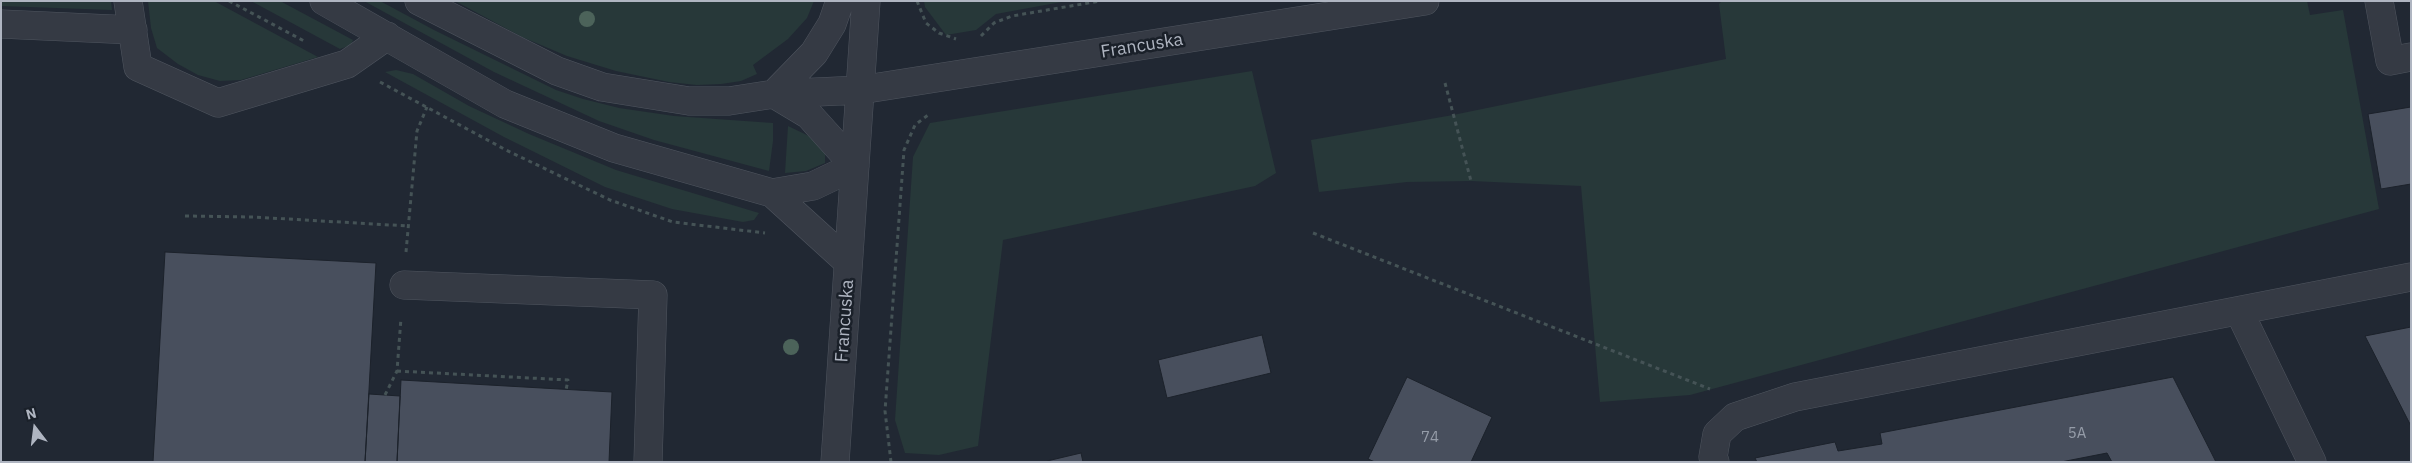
<!DOCTYPE html>
<style>
body{margin:0}
#map{position:relative;width:2412px;height:463px;overflow:hidden;background:#212833;font-family:"IBM Plex Sans",sans-serif}
canvas{display:block}
.frame{position:absolute;inset:0;border:2px solid #afb5c1;pointer-events:none}
.north{position:absolute;left:10px;top:403px;width:50px;height:50px;-webkit-text-stroke:4px #1a2029;paint-order:stroke;rotate:345deg;font-size:14px;font-weight:700;line-height:20px;text-align:center;color:#afb5c1}
.north::after{content:'';display:block;margin:auto;width:18px;height:22px;background:#afb5c1;clip-path:polygon(50% 0,100% 100%,50% 72%,0 100%)}
</style>
<div id="map">
<canvas width="2412" height="463"></canvas>
<div class="frame"></div>
<div class="north">N</div>
</div>
<script>
const c = document.querySelector('canvas').getContext('2d');
c.lineJoin = 'round';
function paint(path, color) { c.fillStyle = color; c.fill(path, 'evenodd'); }
const poly = rows => new Path2D(rows.map(r => 'M' + r).join(''));
function strokePath(path, color, width, dash) { c.strokeStyle = color; c.lineWidth = width; c.lineCap = dash ? 'butt' : 'round'; c.setLineDash(dash || []); c.stroke(path); }
function write(font, color, halo, rows, align = 'center') {
  c.font = font + ' "IBM Plex Sans",sans-serif'; c.lineWidth = 5; c.setLineDash([]); c.textBaseline = 'middle'; c.strokeStyle = halo; c.fillStyle = color; for (const [text, x, y, turn = 0] of rows) {
    c.save(); c.translate(x, y); c.rotate((+turn || 0) * Math.PI / 180); c.textAlign = isNaN(turn) ? turn : align; if (halo) c.strokeText(text, 0, 0); c.fillText(text, 0, 0); c.restore();
  }
}
paint(poly([
 [1,1,111,1,112,10,1,6],
 [148,1,214,1,318,57,241,80,220,81,198,75,178,64,157,48,151,28],
 [251,1,280,1,353,40,351,45,340,49],
 [364,1,380,1,434,30,556,90,583,99,619,108,674,116,773,123,773,141,769,171,654,140,599,121,494,72],
 [455,1,814,1,807,18,788,39,753,65,757,74,741,81,721,84,697,85,669,82,616,71,567,56,522,37],
 [924,1,1067,1,996,14,976,30,946,35,925,7],
 [1722,1,2307,1,2310,15,2343,10,2379,209,1690,395,1600,402,1581,186,1471,181,1407,182,1319,192,1311,140,1453,115,1726,59,1719,4],
 [396,70,413,74,469,106,529,134,616,170,759,213,754,220,743,222,672,209,605,187,504,137,385,72],
 [1252,71,1276,173,1255,186,1003,240,978,446,939,455,905,453,895,420,913,157,930,123],
 [788,126,811,137,825,153,825,163,806,171,785,173]
]), '#273839');
const building = poly([
 [2411,107,2411,184,2381,189,2368,114,2411,107],
 [165,252,376,263,365,462,153,462,165,252],
 [2411,327,2411,426,2365,336,2411,327],
 [1262,335,1271,373,1167,398,1158,360,1262,335],
 [1407,377,1492,417,1471,462,1375,462,1368,459,1407,377],
 [2173,377,2216,462,2112,462,2107,453,2061,462,1757,462,1755,458,1835,442,1838,451,1882,444,1880,433,2173,377],
 [401,380,612,392,609,462,397,462,401,380],
 [369,394,400,396,397,462,365,462,369,394],
 [1081,453,1083,462,1047,462,1047,461,1081,453]
]);
paint(building, '#484f5d');
strokePath(building, '#1c222b', 1);
const minor = poly([
 [128,1,138,67,218,103,347,64,387,36],
 [324,1,505,104,614,148,772,193,813,186,855,166],
 [419,1,557,71,602,87,689,101,729,101,774,94,814,53,832,24,840,1],
 [2379,1,2390,61,2411,57],
 [1,24,133,30],
 [774,94,860,90,1425,1],
 [774,94,809,115,855,166],
 [772,193,848,262],
 [404,285,653,295,648,462],
 [2239,311,2312,462],
 [835,462,866,1],
 [1715,462,1713,457,1717,434,1735,417,1795,397,2411,277]
]);
strokePath(minor, '#4f555f', 29);
strokePath(poly([
 [229,1,306,42],
 [917,1,926,23,939,33,956,39],
 [981,36,994,23,1012,16,1100,1],
 [380,82,506,150,610,200,673,222,765,233],
 [1445,83,1471,181],
 [185,216,253,217,408,226],
 [1313,233,1710,389],
 [406,252,417,131,427,107],
 [397,371,568,380,566,390],
 [385,395,397,371,401,318],
 [891,462,885,411,904,150,915,125,928,115]
]), '#455356', 3, [4, 4]);
strokePath(minor, '#353a44', 28);
c.fillStyle = '#4c635a';
for (const [x, y] of [
 [587,19],
 [791,347]
]) { c.beginPath(); c.arc(x, y, 8, 0, 2 * Math.PI); c.fill(); }
write('15px', '#959ca8', null, [
 ["5A",2077,434],
 ["74",1430,438]
]);
write('18px', '#afb5c1', '#1a2029', [
 ["Francuska",1142,46,-9],
 ["Francuska",845,321,-86]
]);
</script>
